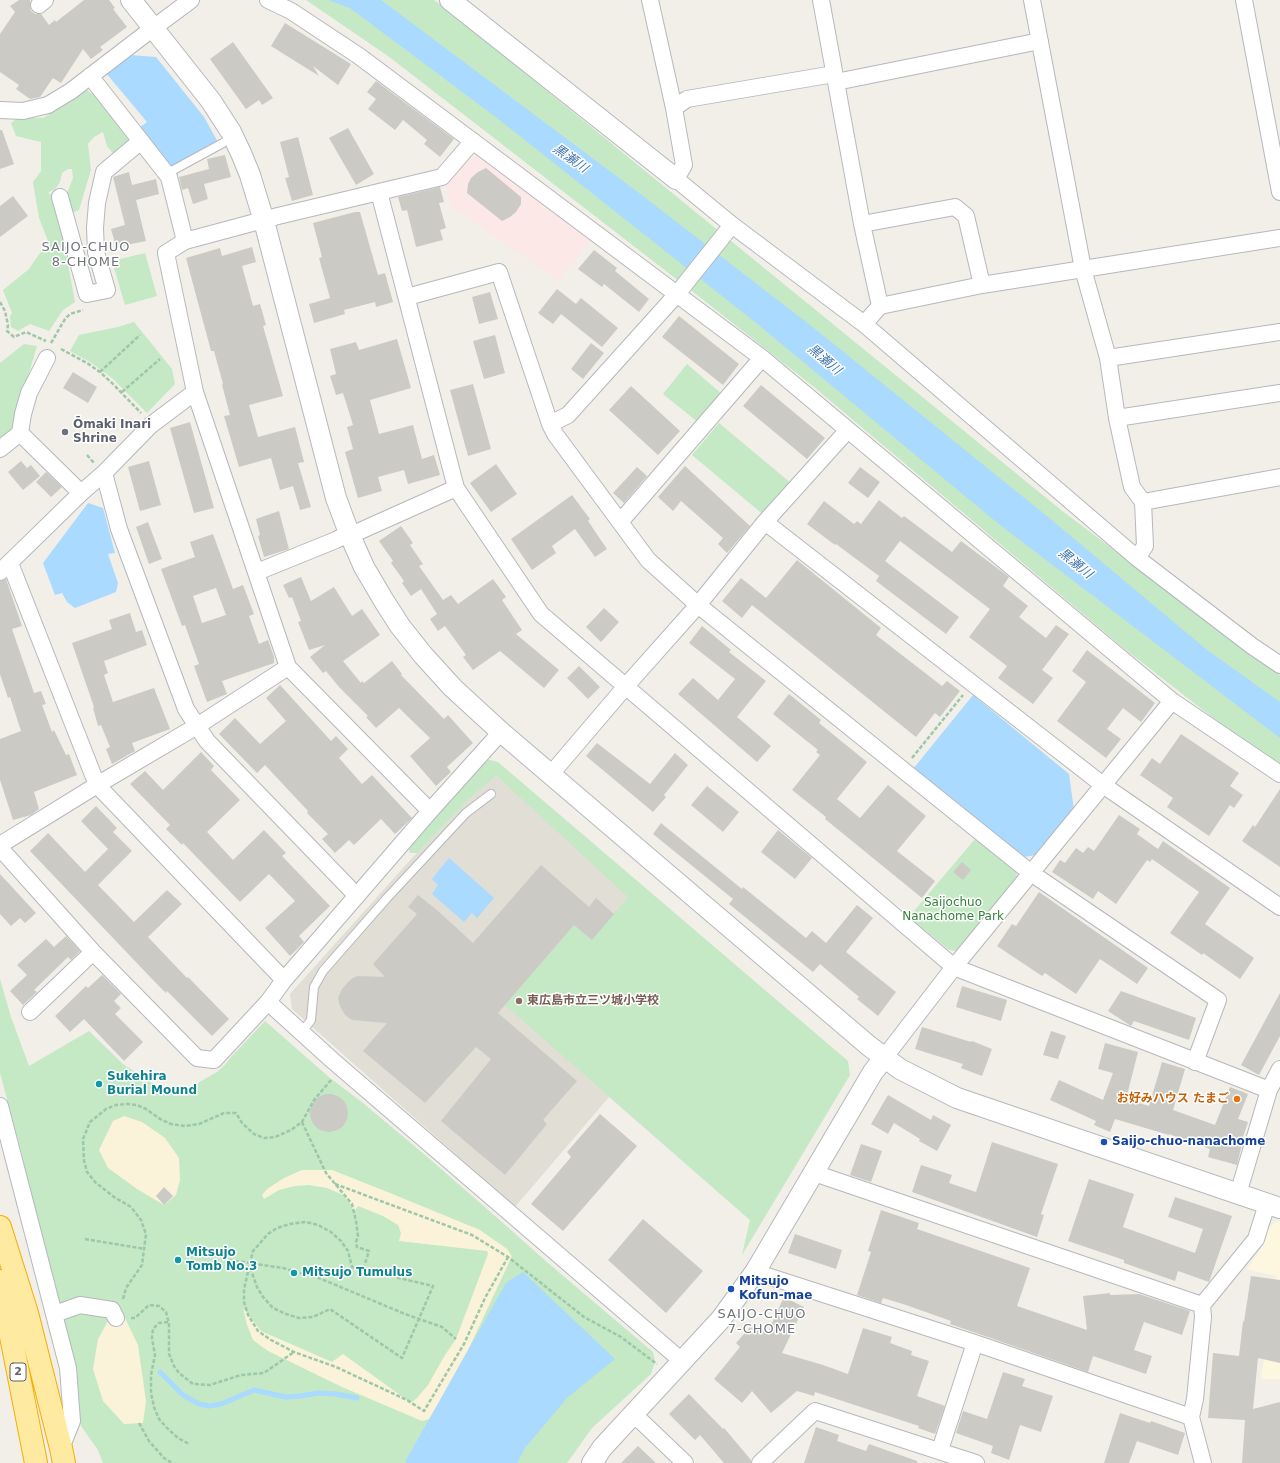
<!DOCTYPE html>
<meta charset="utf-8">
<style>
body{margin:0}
canvas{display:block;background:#f1efe8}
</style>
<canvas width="1280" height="1463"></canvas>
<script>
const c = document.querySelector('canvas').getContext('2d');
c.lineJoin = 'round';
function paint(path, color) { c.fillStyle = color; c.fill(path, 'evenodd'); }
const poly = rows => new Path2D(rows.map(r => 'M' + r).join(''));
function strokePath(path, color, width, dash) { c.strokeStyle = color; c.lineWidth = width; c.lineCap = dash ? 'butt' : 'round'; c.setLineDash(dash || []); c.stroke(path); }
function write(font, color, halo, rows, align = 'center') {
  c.font = font + ' "DejaVu Sans","Noto Sans JP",sans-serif'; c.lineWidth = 3; c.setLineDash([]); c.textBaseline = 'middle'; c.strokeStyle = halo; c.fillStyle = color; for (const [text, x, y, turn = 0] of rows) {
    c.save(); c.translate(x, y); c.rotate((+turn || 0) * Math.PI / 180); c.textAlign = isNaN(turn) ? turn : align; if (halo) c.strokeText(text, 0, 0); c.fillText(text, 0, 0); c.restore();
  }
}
paint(poly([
 [1278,1221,1280,1222,1280,1379,1261,1379,1276,1276,1247,1269,1263,1246,1268,1228]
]), '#fef7e0');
paint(poly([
 [495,774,631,894,750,1220,609,1097,515,1207,292,1009,290,994,412,858,468,800]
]), '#e1ded6');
paint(poly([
 [485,155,592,238,559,281,451,206,444,181,473,157]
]), '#fce8e6');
paint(poly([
 [306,0,434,0,444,7,1061,510,1280,675,1280,765,1239,738,1126,650,814,387,706,302,388,56],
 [85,89,101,100,127,134,129,142,115,156,107,146,103,132,94,137,88,144,91,170,79,210,71,213,68,191,73,178,72,169,68,169,62,173,60,182,56,188,48,193,52,195,63,237,75,302,63,310,49,331,30,324,18,331,11,327,10,316,12,313,3,290,29,269,48,241,39,218,33,182,41,171,41,142,16,136,11,123,19,117,43,118,68,102],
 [145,253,157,296,125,305,112,261],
 [134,322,172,369,175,384,147,413,112,378,90,362,70,351,79,335,118,327],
 [24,344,37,346,13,427,0,438,0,363],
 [687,364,723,395,699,423,663,394],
 [719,423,792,484,765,516,692,455],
 [486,759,498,762,848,1061,850,1075,742,1255,750,1220,505,1005,574,925,592,940,628,897,496,775,468,800,417,853,410,853,409,849],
 [975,839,1017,873,1016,881,957,951,949,950,909,917],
 [0,979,11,1017,29,1066,89,1031,123,1064,145,1079,167,1091,191,1087,217,1072,224,1066,232,1056,265,1021,330,1078,363,1103,425,1155,503,1223,548,1263,653,1352,655,1362,651,1374,592,1428,567,1463,103,1463,98,1450,81,1426,79,1408,73,1370,42,1250,22,1154,0,1073]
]), '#c5e8c5');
paint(poly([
 [124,1116,142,1122,165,1138,179,1158,180,1180,176,1195,164,1205,137,1189,108,1168,99,1150,113,1121],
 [302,1170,332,1170,390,1193,480,1230,507,1249,512,1256,470,1346,430,1419,422,1421,342,1387,268,1351,253,1340,247,1325,243,1308,261,1331,332,1362,343,1354,407,1400,412,1402,416,1399,428,1385,445,1355,456,1339,488,1254,487,1251,399,1241,401,1233,398,1225,383,1216,358,1206,354,1212,351,1205,343,1195,327,1188,309,1185,295,1186,279,1190,264,1199,262,1195,267,1189,284,1178],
 [124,1316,138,1345,146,1401,143,1423,124,1424,103,1401,93,1369,98,1339,108,1321]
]), '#fbf3d9');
paint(poly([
 [328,0,381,0,639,193,815,329,1048,517,1207,650,1280,702,1280,738,1000,525,755,322,497,118,350,8],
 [130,55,156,57,204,117,219,144,172,168,140,127,147,122,106,73],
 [88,503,103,508,115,553,108,554,118,583,116,592,75,608,67,602,62,593,55,595,43,563],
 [973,695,1069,774,1074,810,1036,855,1024,857,913,769],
 [449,858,494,898,477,918,472,913,464,922,432,894,438,885,432,879],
 [523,1272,615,1359,567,1398,525,1448,517,1463,406,1463,406,1460,506,1283]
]), '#aadaff');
strokePath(poly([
 [160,1372,183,1395,199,1404,209,1406,221,1404,254,1390,286,1397,300,1396,318,1393,336,1394,357,1398]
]), '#aadaff', 5);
paint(poly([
 [19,0,30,0,30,6,31,11,35,14,41,14,49,25,55,20,56,22,84,0,109,0,115,8,113,9,127,27,100,47,103,50,91,59,83,49,61,83,53,78,40,97,30,99,16,89,19,85,0,72,0,34,15,12,10,6],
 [285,23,351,64,338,85,313,66,319,76,271,46],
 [233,42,273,98,262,105,259,100,246,109,210,59],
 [376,81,454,139,440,157,424,144,427,140,403,120,395,130,368,109,376,99,367,92],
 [348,128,374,174,356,185,329,138],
 [0,130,2,130,14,164,0,169],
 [298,137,313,195,292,201,285,178,289,177,280,142],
 [225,155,231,177,204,184,208,199,193,204,188,188,182,190,179,177,209,169,207,159],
 [486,168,521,197,521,204,516,212,510,217,502,221,467,193,468,184,471,178,478,172],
 [129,172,132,185,156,179,159,194,136,200,146,241,116,247,111,229,125,225,113,177],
 [440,187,444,202,439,203,446,228,440,230,443,240,416,247,407,210,402,211,398,197],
 [13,196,28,216,0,237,0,206],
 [355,212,360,212,378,275,385,273,393,302,376,307,375,302,344,310,345,314,314,323,309,304,330,298,319,258,322,257,313,223],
 [252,247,256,262,242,266,253,306,260,304,266,325,263,326,283,396,249,405,258,437,295,427,304,462,298,463,311,507,300,510,293,486,280,490,271,458,239,467,224,416,230,415,222,385,223,384,214,351,211,351,186,258,220,248,222,256],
 [594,250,617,268,615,271,649,299,639,312,604,284,602,287,578,269],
 [557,289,576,304,581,298,618,328,602,347,561,314,553,324,538,313],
 [490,292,498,319,479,324,472,297],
 [679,316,739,364,723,385,662,337],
 [495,335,505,373,484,379,473,341],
 [397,339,411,388,370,400,379,434,413,425,422,459,434,455,440,475,408,484,404,470,378,477,382,491,358,498,345,452,353,449,347,427,353,425,343,393,336,395,330,376,336,374,330,349,356,342,359,350],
 [591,343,604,353,583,379,571,369],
 [73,372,97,387,88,403,63,388],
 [473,384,491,449,468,456,450,390],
 [761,385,825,438,807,459,743,406],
 [631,386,680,431,658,455,609,410],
 [190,422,214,508,194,513,170,428],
 [21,461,27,468,31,465,40,476,23,490,8,472],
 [149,461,161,505,140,511,128,467],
 [496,464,517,494,491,512,470,483],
 [685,466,750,526,727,553,718,544,723,538,681,501,673,511,658,497],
 [637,467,647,476,624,503,613,493],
 [860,467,880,482,868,498,848,483],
 [46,472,62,487,51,497,36,482],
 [572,495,590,519,588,521,607,549,595,557,575,529,552,546,556,553,532,570,511,539],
 [879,500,902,518,904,516,952,552,961,541,1009,577,1003,586,1028,606,1019,617,1046,638,1056,625,1069,634,1042,670,1053,678,1033,704,998,678,1007,666,969,637,990,609,900,541,885,561,959,617,946,634,876,581,879,576,836,544,835,545,807,524,824,501,854,524,857,521,861,524],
 [279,511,289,549,264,557,258,536,260,535,256,519],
 [148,522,162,559,149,564,136,527],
 [401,526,413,543,410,545,423,564,419,566,443,600,451,595,458,604,493,579,506,597,502,600,522,630,516,634,559,670,544,688,500,651,473,670,463,657,466,655,445,626,438,631,430,619,437,614,421,589,411,596,402,583,404,581,391,563,393,561,379,541],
 [213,534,233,589,243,585,254,614,249,616,259,644,268,640,274,657,274,663,222,681,227,694,207,702,194,666,199,664,185,625,182,626,161,569,195,557,190,542],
 [216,588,226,615,202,623,193,596],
 [797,560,881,628,876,635,942,686,947,681,960,691,940,717,935,713,916,737,752,605,742,618,722,601,741,578,766,598],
 [301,577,311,601,334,587,352,616,362,609,380,635,343,661,361,683,362,681,364,683,392,661,402,674,401,675,444,719,448,715,473,743,447,767,451,772,436,786,410,756,430,738,399,708,376,728,366,717,368,716,339,687,326,671,323,673,310,657,325,645,309,650,298,622,301,621,292,597,289,598,283,585],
 [6,579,22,626,12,629,34,693,41,691,46,704,42,705,52,732,54,730,66,755,69,754,77,775,34,792,39,809,31,815,13,820,0,780,0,739,21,731,10,697,8,698,0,674,0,581],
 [604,608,619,622,601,642,586,627],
 [130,613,136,632,142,630,147,645,104,661,108,673,104,675,113,702,154,688,170,729,132,743,135,751,112,764,106,749,110,747,101,725,98,726,93,708,94,707,72,643,112,629,109,620],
 [702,626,731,650,729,652,766,681,737,717,771,746,757,762,678,694,693,678,718,700,735,679,689,643],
 [1087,650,1155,703,1141,722,1123,708,1107,729,1121,739,1106,758,1057,721,1086,682,1072,671],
 [579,666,600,687,588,699,567,678],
 [280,685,331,741,336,736,348,749,339,758,362,784,372,775,412,818,395,834,381,819,354,845,349,840,335,853,322,839,328,834,307,813,308,811,265,765,257,773,219,734,235,718,260,744,286,721,266,698],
 [789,694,821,720,819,723,867,762,837,799,860,818,888,785,926,816,897,851,935,881,922,898,825,819,826,817,792,790,820,755,816,752,818,750,773,714],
 [1181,734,1239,773,1230,786,1243,795,1234,808,1230,805,1209,836,1167,807,1173,798,1140,775,1152,758,1160,764],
 [597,743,650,784,675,753,688,765,664,795,666,797,653,812,586,756],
 [201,752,214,766,211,770,240,800,207,832,233,860,264,830,286,853,282,856,330,906,299,936,304,942,290,956,265,928,295,901,269,874,240,902,183,843,182,845,166,829,170,825,130,784,145,771,163,790],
 [707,786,739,812,723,832,691,805],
 [1280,789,1280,867,1242,841,1253,825,1255,827],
 [96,806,117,828,113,832,132,851,98,885,134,922,167,890,182,904,148,937,187,978,188,977,229,1019,212,1036,167,991,166,993,154,981,30,851,48,833,85,872,108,849,81,821],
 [1119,815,1140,829,1137,834,1158,849,1163,841,1230,888,1205,924,1254,958,1240,979,1203,953,1202,955,1170,933,1199,892,1152,859,1150,862,1147,860,1116,904,1098,891,1093,899,1052,872,1060,860,1065,863,1076,848,1083,853,1088,847,1094,851],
 [661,823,742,889,743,887,806,938,812,931,826,943,857,905,873,918,846,952,896,992,878,1016,857,999,859,997,820,964,813,972,729,904,733,899,653,834],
 [778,830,812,858,795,879,761,852],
 [962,862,971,870,963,880,953,872],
 [541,865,589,907,596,898,614,914,592,940,574,925,498,1013,577,1081,543,1120,547,1124,505,1175,441,1121,491,1059,476,1047,425,1103,363,1051,387,1023,352,1020,345,1015,340,1006,338,998,342,989,350,980,357,976,385,977,373,964,417,914,408,907,418,895,438,911,473,943],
 [0,874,36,913,25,923,20,918,11,926,0,914],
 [1039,892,1148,968,1137,984,1100,959,1076,994,1045,973,1042,976,997,946,1012,924,1016,926],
 [66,936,80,951,71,960,68,957,34,990,37,992,23,1005,10,991,27,975,17,965,46,939,54,947],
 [102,975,121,994,114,1001,121,1008,115,1014,143,1042,124,1061,84,1019,70,1032,55,1016,86,986,88,988],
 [962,986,1007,1000,1001,1021,956,1007],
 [1121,991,1196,1018,1189,1040,1134,1021,1131,1026,1108,1011],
 [1280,993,1280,1036,1259,1075,1241,1065],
 [922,1027,971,1042,972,1041,992,1049,982,1076,961,1068,963,1064,915,1049],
 [1051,1031,1066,1036,1058,1059,1043,1055],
 [1105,1043,1138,1052,1126,1099,1149,1106,1162,1062,1185,1069,1173,1110,1215,1125,1230,1087,1248,1094,1238,1119,1248,1122,1241,1143,1242,1144,1237,1165,1208,1157,1210,1149,1169,1134,1169,1135,1115,1119,1110,1132,1094,1125,1096,1121,1050,1100,1059,1080,1103,1100,1113,1073,1098,1069],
 '310 1113a19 19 0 1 1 38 0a19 19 0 1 1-38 0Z',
 [888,1095,931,1120,933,1115,951,1125,937,1151,919,1141,920,1139,894,1123,888,1134,871,1124],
 [600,1114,637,1146,563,1231,531,1204,571,1157,567,1152],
 [992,1142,1058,1164,1041,1214,1044,1215,1037,1237,912,1192,921,1165,952,1175,949,1183,976,1192],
 [861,1144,882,1151,871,1182,850,1175],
 [1089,1179,1134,1194,1123,1227,1195,1253,1203,1229,1168,1217,1175,1197,1232,1216,1209,1282,1178,1271,1175,1281,1124,1263,1124,1260,1068,1241],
 [164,1187,173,1196,164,1205,156,1196],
 [881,1210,919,1223,917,1229,1030,1268,1017,1306,1087,1330,1083,1296,1110,1293,1110,1295,1139,1294,1190,1311,1182,1335,1144,1322,1134,1350,1152,1356,1146,1374,1093,1356,1088,1372,982,1335,950,1324,951,1321,906,1305,883,1298,881,1303,857,1295,871,1252,868,1251],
 [643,1219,703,1271,666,1313,608,1260],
 [795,1234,842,1250,836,1269,788,1253],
 [1251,1276,1280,1280,1280,1363,1258,1358,1253,1409,1280,1402,1280,1463,1242,1463,1245,1420,1208,1418,1213,1353,1239,1356,1243,1321,1244,1322],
 [784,1297,804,1307,782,1353,823,1365,848,1374,863,1328,892,1337,890,1343,912,1351,911,1355,929,1361,917,1396,945,1406,935,1434,918,1428,919,1426,815,1392,814,1396,797,1391,771,1413,752,1391,742,1403,714,1379,740,1347,736,1343,754,1323,767,1334],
 [1003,1372,1025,1379,1022,1386,1053,1396,1041,1432,1020,1425,1009,1460,991,1453,993,1446,956,1433,963,1411,987,1419],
 [689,1394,723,1429,724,1428,751,1460,751,1463,724,1463,700,1435,695,1440,669,1414],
 [1120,1413,1150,1423,1151,1421,1185,1433,1178,1455,1137,1441,1129,1463,1104,1463],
 [816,1427,839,1435,837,1441,866,1451,869,1444,917,1461,917,1463,804,1463],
 [638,1446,656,1463,621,1463]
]), '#cccac5');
const service = poly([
 [166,174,223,143],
 [302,1032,311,1020,314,987,323,971,387,898,466,813,491,794]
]);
const minor = poly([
 [268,0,291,11,359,56,762,358,1172,701,1280,774],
 [650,0,674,108,684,165,676,179,732,225,864,324,1137,558,1252,646,1280,665],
 [821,0,862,224,880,306],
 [1032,0,1083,269,1108,358,1117,418,1132,487,1143,502],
 [1244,0,1280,192],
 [39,5,45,0],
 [90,76,169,177,185,241],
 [836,82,1040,41],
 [674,108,687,99,834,74],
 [0,110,23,111,48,105,71,91,144,35,191,0],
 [379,192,456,488,541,614,954,967,1269,1090],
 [60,197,87,294,107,290,96,252,95,228,97,203,104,172,141,141],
 [862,224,955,207,966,216,982,285],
 [407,297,499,272,550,424,555,434,648,560,698,605,1031,873,1218,1000,1195,1062],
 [864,324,880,306,982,285,1280,238],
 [1108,358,1280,332],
 [1117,418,1280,393],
 [550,424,568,415,677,294,732,225],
 [20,433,23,414,29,393,47,358],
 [0,449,20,433,81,493],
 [104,473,119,529,186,709,207,741,357,896],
 [620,522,762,358],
 [765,522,1103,785,1280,907],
 [1137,558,1145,546,1143,502,1280,477],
 [10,563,97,785,284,980],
 [0,572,81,493,104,473,151,425,195,392],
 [257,572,336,540,349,533,360,531,456,488],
 [551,774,626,686,698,605,765,522,847,431],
 [430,811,288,667,195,392,166,253,185,241,278,216,442,177,473,141],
 [0,845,97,785,197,726,288,667],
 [0,848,93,952,197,1058,214,1060,268,1002,284,980,430,811,501,732],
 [268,1002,332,1060,682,1361],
 [30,1012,93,952],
 [884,1058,954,967,1172,701],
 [0,1106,68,1368,72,1421,61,1448],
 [814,1173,1202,1305],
 [1238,1194,1269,1090,1280,1069],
 [755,1272,975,1343,1191,1417],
 [55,1314,80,1305,112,1310,116,1318],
 [632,1415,642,1422,685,1463],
 [940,1450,975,1343],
 [760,1463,815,1411,976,1463],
 [1203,1463,1191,1417,1195,1399,1203,1317,1202,1305,1212,1293,1256,1239,1267,1204]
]);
const tertiary = poly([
 [131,0,211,101,231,132,241,153,250,175,264,221,336,498,349,533,364,567,384,601,400,626,423,655,453,688,501,732,693,896,869,1046,900,1069,957,1098,1280,1208],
 [450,0,676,179],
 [592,1463,602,1448,721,1319,755,1272,873,1072,884,1058]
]);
const trunk = poly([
 [0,1227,27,1313,61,1448,64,1463],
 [0,1281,36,1463]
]);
strokePath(service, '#b5b8bc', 10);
strokePath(minor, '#b5b8bc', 18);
strokePath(tertiary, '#b5b8bc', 22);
strokePath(trunk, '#f9ab00', 24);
strokePath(poly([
 [0,302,5,311,8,325,7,331,14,337,26,332,46,341],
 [51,343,65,319,70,314,83,310],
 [61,349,87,363,100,372,112,383,141,413],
 [100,372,140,335],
 [122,392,160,359],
 [120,419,128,428],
 [87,455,94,463],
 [912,758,963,695],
 [302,1122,326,1173,352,1204,356,1221,358,1236,356,1242,357,1247,369,1251,363,1270],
 [335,1184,472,1235,508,1257,584,1317,621,1337,657,1364],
 [85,1239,145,1249],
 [229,1260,283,1268,319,1278,405,1314,442,1327,456,1339],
 [252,1262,251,1270,257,1287,263,1297,273,1308,286,1314,299,1318,313,1317,330,1309,402,1358,433,1286,352,1267,348,1251,341,1241,331,1232,318,1225,306,1222,290,1224,277,1228,268,1234,253,1251,244,1289,244,1302,248,1315,258,1331,271,1340,294,1352,336,1367,407,1400,424,1411,464,1344,485,1298,508,1257],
 [123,1299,126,1288,142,1265,146,1234,141,1220,131,1207,114,1197,95,1182,87,1172,84,1161,83,1139,90,1122,106,1109,116,1105,127,1104,137,1105,146,1109,160,1119,171,1124,185,1126,199,1124,224,1113,236,1113,242,1123,254,1134,264,1138,275,1137,291,1130,302,1122,314,1100,331,1080],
 [131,1318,135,1318,149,1305,159,1306,166,1312,169,1324,169,1354,174,1366,179,1373,193,1384,210,1385,241,1375,264,1373,294,1352],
 [168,1322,159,1323,153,1329,152,1338,155,1355,151,1375,151,1393,154,1407,159,1419,168,1429,178,1438,189,1444],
 [139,1423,149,1441,164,1458,172,1463]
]), '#9cc7a9', 2.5, [4, 2]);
strokePath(service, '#fff', 8);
strokePath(minor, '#fff', 16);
strokePath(tertiary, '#fff', 20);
strokePath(trunk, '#feeaa1', 22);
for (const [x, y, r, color] of [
 [65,432,4,"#6b7280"],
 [519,1001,4,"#8d6e63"],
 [99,1084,4,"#0f9aa8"],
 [1237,1099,4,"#e8710a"],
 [1104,1142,4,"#1a4fb4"],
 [178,1260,4,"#0f9aa8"],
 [294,1273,4,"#0f9aa8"],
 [731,1289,4,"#1a4fb4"]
]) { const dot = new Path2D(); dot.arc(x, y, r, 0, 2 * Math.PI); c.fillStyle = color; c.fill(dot); strokePath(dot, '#fff', 1.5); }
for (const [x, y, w] of [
 [18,1372,16]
]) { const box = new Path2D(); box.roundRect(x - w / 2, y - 9, w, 18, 3); c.fillStyle = '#fff'; c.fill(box); strokePath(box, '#5f6368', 1); }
write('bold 11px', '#5f6368', null, [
 ["2",18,1372]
]);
write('bold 12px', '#5b616d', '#fff', [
 ["Ōmaki Inari",73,425],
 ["Shrine",73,439]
], 'left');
write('12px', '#348238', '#fff', [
 ["Saijochuo",953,903],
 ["Nanachome Park",953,917]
]);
write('bold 12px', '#785e54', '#fff', [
 ["東広島市立三ツ城小学校",527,1001]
], 'left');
write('bold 12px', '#0d838f', '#fff', [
 ["Sukehira",107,1077],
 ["Burial Mound",107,1091],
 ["Mitsujo",186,1253],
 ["Tomb No.3",186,1267],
 ["Mitsujo Tumulus",302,1273]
], 'left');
write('bold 12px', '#c56008', '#fff', [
 ["お好みハウス たまご",1229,1099]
], 'right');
write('bold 12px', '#164399', '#fff', [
 ["Saijo-chuo-nanachome",1112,1142],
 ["Mitsujo",739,1282],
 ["Kofun-mae",739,1296]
], 'left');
write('italic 13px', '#4174aa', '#fff', [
 ["黒瀬川",570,159,35],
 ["黒瀬川",824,360,40],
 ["黒瀬川",1075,564,39]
]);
c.letterSpacing = '1px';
write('13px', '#70757a', '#fff', [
 ["SAIJO-CHUO",86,248],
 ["8-CHOME",86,263],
 ["SAIJO-CHUO",762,1315],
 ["7-CHOME",762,1330]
]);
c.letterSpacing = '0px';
</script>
